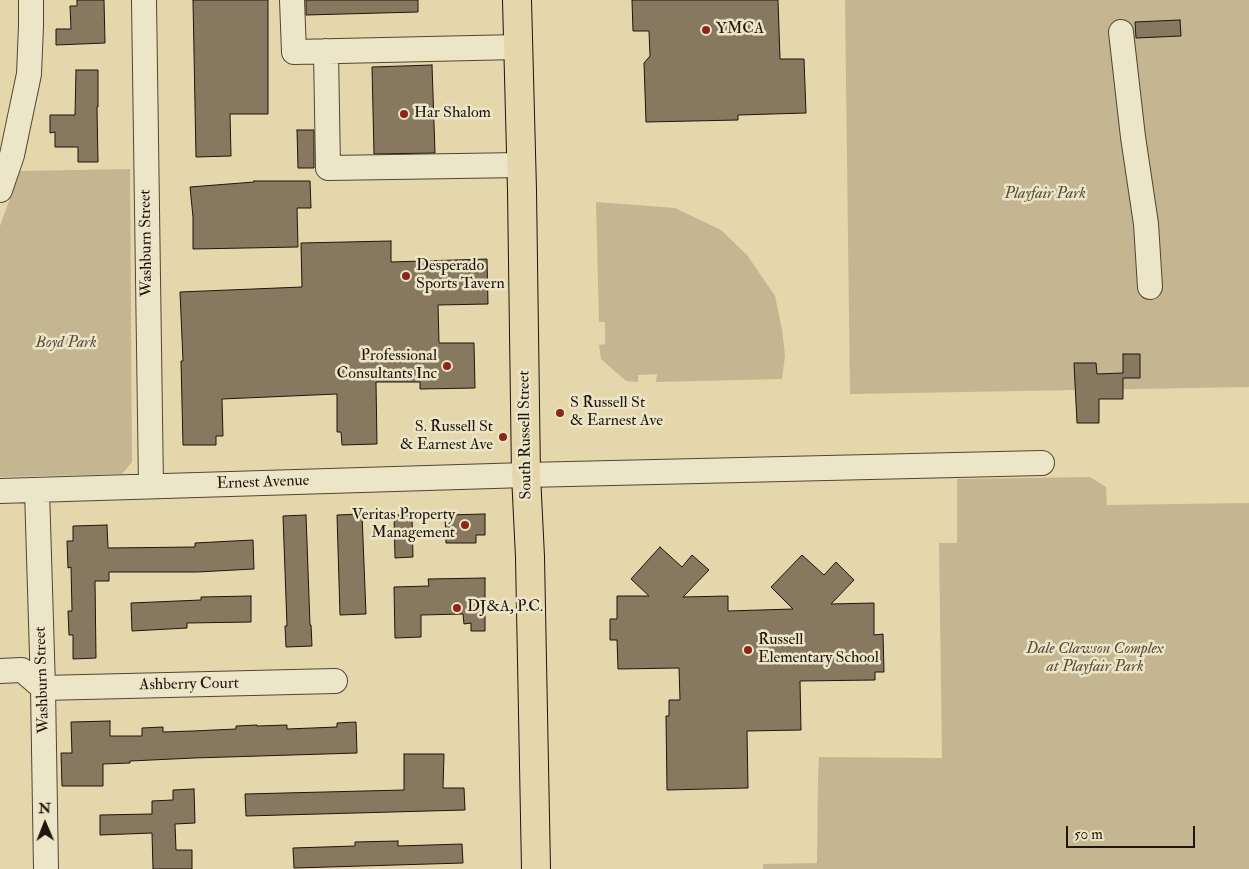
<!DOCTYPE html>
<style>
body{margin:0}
#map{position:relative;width:1249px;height:869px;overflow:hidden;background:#e4d7ab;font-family:"IM FELL Double Pica",serif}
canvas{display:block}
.north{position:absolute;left:20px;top:799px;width:50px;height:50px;-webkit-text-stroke:4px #ede5c8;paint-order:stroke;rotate:359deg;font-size:14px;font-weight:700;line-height:20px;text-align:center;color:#21140c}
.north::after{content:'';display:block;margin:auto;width:18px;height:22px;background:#21140c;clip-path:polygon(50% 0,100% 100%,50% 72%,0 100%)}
.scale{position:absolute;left:1066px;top:826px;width:129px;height:22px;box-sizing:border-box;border:2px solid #21140c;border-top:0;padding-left:6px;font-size:15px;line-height:18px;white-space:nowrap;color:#21140c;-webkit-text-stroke:4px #ede5c8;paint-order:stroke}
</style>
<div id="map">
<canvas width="1249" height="869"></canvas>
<div class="north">N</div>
<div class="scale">50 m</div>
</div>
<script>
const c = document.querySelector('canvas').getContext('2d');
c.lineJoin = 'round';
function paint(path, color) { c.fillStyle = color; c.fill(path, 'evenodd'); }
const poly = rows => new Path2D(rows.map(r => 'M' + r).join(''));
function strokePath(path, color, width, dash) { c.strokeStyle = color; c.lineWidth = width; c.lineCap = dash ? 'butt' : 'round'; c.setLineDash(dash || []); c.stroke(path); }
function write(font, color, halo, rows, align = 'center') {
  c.font = font + ' "IM FELL Double Pica",serif'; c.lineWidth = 5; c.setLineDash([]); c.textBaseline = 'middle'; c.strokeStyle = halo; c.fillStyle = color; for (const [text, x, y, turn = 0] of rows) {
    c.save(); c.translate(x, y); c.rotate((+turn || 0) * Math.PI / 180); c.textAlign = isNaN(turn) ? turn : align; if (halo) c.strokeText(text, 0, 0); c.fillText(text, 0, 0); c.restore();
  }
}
paint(poly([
 [845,0,1249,0,1249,387,850,394],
 [130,169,132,462,122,474,0,477,0,226,20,171],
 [596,202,675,208,721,230,747,255,775,296,782,329,785,356,782,379,656,382,657,374,638,375,638,382,626,381,601,359,599,345,605,344,605,322,599,322],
 [1090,477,1106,487,1107,505,1249,503,1249,869,763,869,763,864,817,863,818,777,819,757,942,758,939,543,957,543,957,479]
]), '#c3b690');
const building = poly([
 [77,0,104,0,105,43,56,45,56,29,71,29,70,6,77,6,77,0],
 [193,0,268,0,268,114,230,114,231,156,196,157,193,0],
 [306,0,418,0,418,12,306,15,306,0],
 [632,0,778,0,780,59,804,59,806,113,738,115,738,120,646,122,644,63,650,56,649,31,633,31,632,0],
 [1180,20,1181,36,1136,38,1135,22,1180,20],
 [432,65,435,153,374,154,372,67,432,65],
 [76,70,98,70,98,107,97,107,98,162,78,162,78,147,55,147,55,132,50,133,50,115,75,115,76,70],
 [297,130,314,130,314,168,298,168,297,130],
 [254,181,310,181,311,208,297,208,298,247,193,249,193,217,190,187,254,182,254,181],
 [391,241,391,262,487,259,488,304,438,305,439,343,474,343,475,388,420,389,420,382,376,382,377,444,342,445,341,432,337,432,337,394,222,399,223,436,216,436,216,445,183,445,181,361,183,361,180,292,302,287,301,243,391,241],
 [1123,354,1140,354,1140,378,1123,378,1123,399,1099,399,1099,423,1077,423,1074,363,1096,363,1097,374,1123,373,1123,354],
 [362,514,366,614,340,615,337,515,362,514],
 [485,514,485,535,476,535,476,543,446,543,445,515,485,514],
 [306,515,310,625,311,625,312,646,286,647,285,626,287,626,283,516,306,515],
 [394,515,412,515,413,557,395,558,394,515],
 [107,525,108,548,195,547,195,543,253,540,254,569,197,572,109,572,109,581,95,581,96,658,73,659,73,635,69,635,68,611,72,611,71,567,68,568,67,541,73,541,73,526,107,525],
 [660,547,682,567,692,555,709,570,683,597,728,596,728,611,793,609,771,587,802,555,824,575,836,562,854,580,831,604,874,603,874,635,883,634,884,672,875,672,875,680,800,681,801,730,747,731,748,788,667,790,666,716,669,716,669,700,680,700,679,668,618,669,617,640,610,640,610,619,617,619,617,596,649,596,631,579,660,547],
 [485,578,485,631,471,631,471,623,464,624,463,614,421,615,421,637,395,638,394,587,429,586,428,579,485,578],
 [251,596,251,622,187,623,187,628,132,631,131,603,201,600,201,597,251,596],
 [110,721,110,736,142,736,142,728,163,727,163,732,193,731,236,729,236,726,257,725,257,726,287,725,287,729,337,727,337,723,356,722,357,753,194,758,130,761,130,763,103,764,103,786,62,786,61,753,72,753,71,722,110,721],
 [404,754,444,754,443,788,464,788,465,810,246,816,245,794,404,790,404,754],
 [194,789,195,823,175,824,176,850,192,850,192,869,153,869,152,833,100,835,100,815,152,814,152,801,173,800,173,790,194,789],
 [398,841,398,846,462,844,463,863,294,868,293,848,355,846,355,842,398,841]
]);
paint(building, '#86795f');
strokePath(building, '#21140c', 1);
const minor = poly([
 [144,0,151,486],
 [292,0,294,52,518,47],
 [1121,32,1133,137,1146,224,1150,287],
 [326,51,328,168,522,165],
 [0,190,12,155,29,74,31,26,31,0],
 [37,490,43,688,46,869],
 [0,491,526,475,1042,463],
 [0,671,22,670,43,688,335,681]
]);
const major = poly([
 [517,0,522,190,526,475,530,557,536,869]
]);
strokePath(minor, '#524534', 26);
strokePath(major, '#21140c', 30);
strokePath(minor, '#ede5c8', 24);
strokePath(major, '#e4d7ab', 28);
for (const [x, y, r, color] of [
 [706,30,5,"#8f2418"],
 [404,114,5,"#8f2418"],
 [406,276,5,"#8f2418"],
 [447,366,5,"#8f2418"],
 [560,413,5,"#8f2418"],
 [503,437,5,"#8f2418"],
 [465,525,5,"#8f2418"],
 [457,608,5,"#8f2418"],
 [748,650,5,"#8f2418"]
]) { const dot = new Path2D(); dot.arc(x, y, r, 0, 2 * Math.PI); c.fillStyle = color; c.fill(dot); strokePath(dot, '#ede5c8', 2); }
write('16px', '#21140c', '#ede5c8', [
 ["YMCA",716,30],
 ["Har Shalom",414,114],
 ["Desperado",416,267],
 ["Sports Tavern",416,285],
 ["Professional",437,357,"right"],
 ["Consultants Inc",437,375,"right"],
 ["S Russell St",570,404],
 ["& Earnest Ave",570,422],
 ["S. Russell St",493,428,"right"],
 ["& Earnest Ave",493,446,"right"],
 ["Veritas Property",455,516,"right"],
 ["Management",455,534,"right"],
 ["DJ&A, P.C.",467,608],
 ["Russell",758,641],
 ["Elementary School",758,659]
], 'left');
write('italic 16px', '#5a4d3a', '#ede5c8', [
 ["Playfair Park",1045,195],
 ["Boyd Park",66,344],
 ["Dale Clawson Complex",1095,650],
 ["at Playfair Park",1095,668]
]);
write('16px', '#21140c', '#ede5c8', [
 ["Washburn Street",147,243,-91],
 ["South Russell Street",526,435,-91],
 ["Ernest Avenue",263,483,-2],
 ["Washburn Street",43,680,-92],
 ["Ashberry Court",189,685,-1]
]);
</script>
